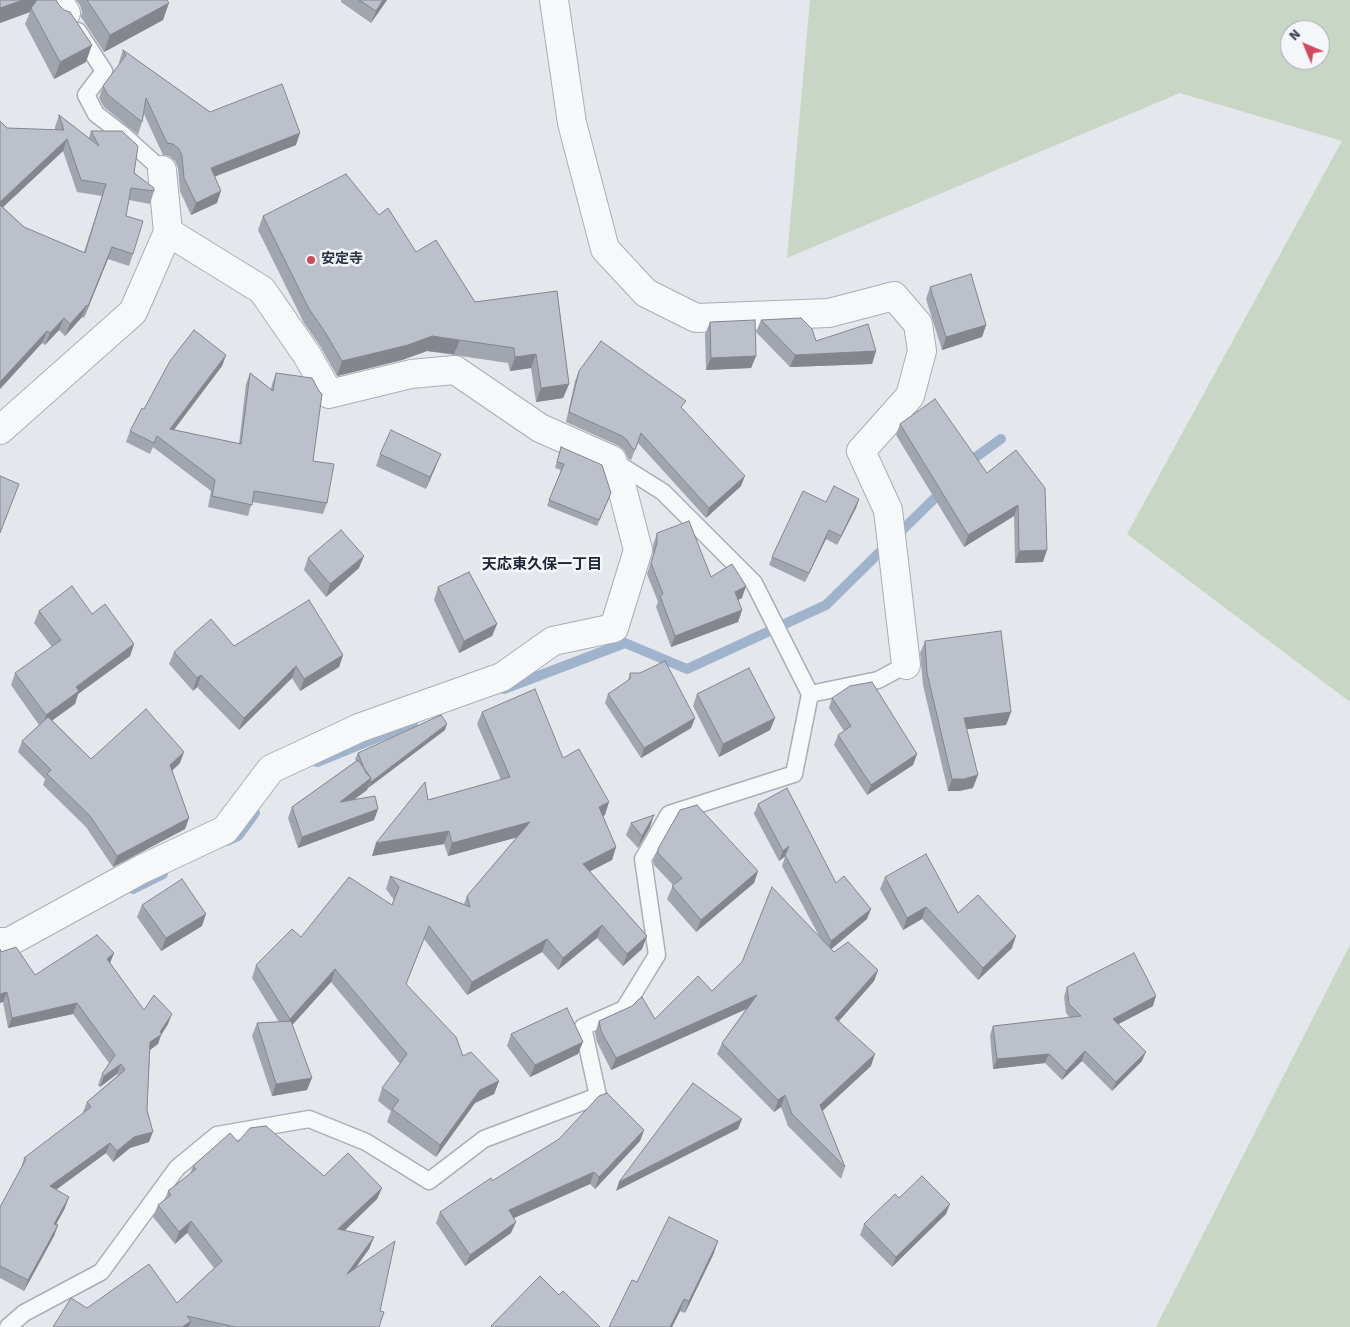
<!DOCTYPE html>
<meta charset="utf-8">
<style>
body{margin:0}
#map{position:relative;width:1350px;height:1327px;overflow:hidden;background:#e4e7ec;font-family:"Source Sans 3",sans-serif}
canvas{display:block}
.north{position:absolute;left:1280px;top:20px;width:50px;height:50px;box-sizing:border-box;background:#f4f6f9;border:1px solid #a4a8b1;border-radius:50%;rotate:315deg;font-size:14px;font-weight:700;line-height:20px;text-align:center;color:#2b3445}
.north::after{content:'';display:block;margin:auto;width:18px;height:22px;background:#d1495b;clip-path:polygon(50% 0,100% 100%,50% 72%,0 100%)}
</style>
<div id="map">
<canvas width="1350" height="1327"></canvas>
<div class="north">N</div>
</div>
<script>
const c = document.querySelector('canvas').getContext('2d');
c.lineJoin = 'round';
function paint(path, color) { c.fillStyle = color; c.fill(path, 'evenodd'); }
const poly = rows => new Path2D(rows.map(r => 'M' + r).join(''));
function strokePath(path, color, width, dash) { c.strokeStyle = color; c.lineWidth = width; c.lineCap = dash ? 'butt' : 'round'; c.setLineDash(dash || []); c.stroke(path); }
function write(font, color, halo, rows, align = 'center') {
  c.font = font + ' "Source Sans 3","Noto Sans JP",sans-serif'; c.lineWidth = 5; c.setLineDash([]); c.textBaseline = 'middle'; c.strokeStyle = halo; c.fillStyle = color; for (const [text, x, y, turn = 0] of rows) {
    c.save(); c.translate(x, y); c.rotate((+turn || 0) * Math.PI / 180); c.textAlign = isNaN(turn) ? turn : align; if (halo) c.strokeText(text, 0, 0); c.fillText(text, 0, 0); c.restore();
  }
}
paint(poly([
 [810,0,1350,0,1350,702,1127,534,1342,141,1180,93,787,258],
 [1290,30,1320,30,1320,60,1290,60],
 [1350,945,1350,1327,1156,1327]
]), '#c9d6c5');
strokePath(poly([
 [966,466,973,459,1001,439],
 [504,689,625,643,687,669,826,605,944,489],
 [317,762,413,723],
 [227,841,238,836,255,813],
 [133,889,163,874]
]), '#9fb4cc', 10);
const lane = poly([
 [78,31,104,71,86,95,96,114,122,134,162,170],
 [612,460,663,492,754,583,810,694],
 [8,1327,24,1313,101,1272,177,1168,217,1135,309,1119,366,1142,429,1181,484,1139,598,1096,583,1027,624,1009,657,955,643,859,669,814,794,774,810,694,878,680,906,665]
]);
const street = poly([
 [58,0,66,13],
 [554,0,572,123,605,249,646,293,696,318,829,313,894,296,918,324,922,351,910,396,861,451,888,510,906,665],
 [0,430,133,312,168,232,162,170],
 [0,942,9,942,142,869,225,830,271,769,359,728,502,677,553,641,614,628,638,550,622,488,612,460,540,428,455,370,411,374,329,394,307,355,262,290,168,232]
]);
strokePath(lane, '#a9aeb7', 19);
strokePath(street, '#a9aeb7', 30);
strokePath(lane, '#f7f8fa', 16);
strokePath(street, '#f7f8fa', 28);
paint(poly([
 [0,0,56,0,86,62,54,79,25,24,30,12,0,23],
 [76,0,167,0,163,20,104,52,81,17,82,12,80,5],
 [341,0,387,0,371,23,341,2],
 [123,50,210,112,296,145,215,176,217,203,191,215,180,191,178,168,175,161,169,156,163,155,144,114,142,122,138,135,104,107,99,98,103,86,120,64,119,62],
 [59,115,89,138,91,131,154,191,150,204,129,200,126,216,133,254,129,266,108,259,84,318,82,317,65,336,59,330,45,345,42,343,0,389,0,121,7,128,55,130,55,127],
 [63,151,77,192,102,196,84,252,24,227,3,207],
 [379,215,416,252,475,302,557,291,569,384,563,398,536,402,531,368,510,371,508,363,427,351,402,360,337,376,320,346,304,323,258,230,263,216],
 [930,287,986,325,982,337,942,350,926,299],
 [761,320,816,341,876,351,872,364,790,367,756,332],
 [710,322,756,356,751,368,706,370,705,334],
 [226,355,222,366,174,430,239,444,246,384,250,373,271,389,272,384,276,373,313,461,327,503,323,514,252,502,248,516,208,507,211,491,153,447,150,454,126,442,130,431,144,409],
 [579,371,683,409,741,486,706,518,638,443,631,460,628,458,624,450,619,446,566,422,575,381],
 [900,424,987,473,1016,450,1043,562,1015,563,1014,516,964,547,896,435],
 [561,447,609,499,597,526,547,506,561,470,555,468],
 [380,454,436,466,426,489,376,466],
 [859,499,856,508,837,545,826,539,805,582,769,565,772,557,826,502],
 [657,533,711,577,742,598,738,600,742,610,738,622,671,647,656,607,658,602,647,574,653,555,653,545],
 [308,558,359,568,326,597,304,570],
 [438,587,497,624,492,636,459,653,434,600],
 [39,611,92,614,134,644,130,656,78,694,75,704,52,720,91,759,180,763,172,771,189,818,185,829,113,867,86,827,43,785,45,779,18,752,22,741,39,725,11,685,15,673,52,647,34,623],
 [925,641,1011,712,1006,725,967,729,973,788,959,791,948,791,923,685,920,653],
 [234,646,343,655,339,667,300,691,292,678,239,730,197,687,193,691,169,664,174,652],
 [630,673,695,718,691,728,641,758,605,703,608,694,628,681],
 [697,694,775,718,770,730,719,757,693,706],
 [832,698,917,754,913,765,867,795,834,745,838,735,844,731,829,708],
 [482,712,563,758,605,815,603,816,616,847,612,860,590,871,647,936,642,949,623,966,597,938,558,970,542,952,467,995,424,939,406,984,463,1056,499,1081,494,1094,475,1103,436,1157,387,1122,391,1111,378,1101,382,1088,400,1064,331,982,292,1025,307,1090,272,1096,252,1036,257,1023,279,1022,252,978,256,965,301,937,392,905,394,900,386,889,390,876,464,904,467,896,517,837,448,856,444,844,372,856,428,800,501,780,477,724],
 [445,730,368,788,368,787,367,790,353,800,378,809,374,820,298,848,288,818,292,807,356,761,355,759,358,753],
 [758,804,836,883,867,919,831,949,834,952,878,970,874,981,839,1021,871,1066,822,1111,845,1167,841,1179,788,1126,781,1107,774,1112,717,1054,722,1043,746,1009,611,1070,597,1042,595,1033,599,1021,655,1019,820,938,782,866,785,857,779,861,754,814],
 [631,823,650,827,638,848,626,835],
 [658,849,758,871,754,883,696,932,667,899,673,885,654,865,653,861],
 [885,877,958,913,1012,948,978,980,922,919,903,930,880,889],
 [142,905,202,926,161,951,137,917],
 [1,952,35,975,114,953,110,963,144,1010,168,1024,161,1035,158,1044,150,1050,147,1110,149,1142,130,1148,113,1162,106,1153,56,1190,65,1208,56,1224,58,1225,54,1236,24,1291,0,1278,0,1207,21,1169,24,1158,84,1113,83,1112,87,1102,118,1075,117,1074,100,1087,98,1085,102,1074,109,1063,73,1014,8,1028,3,1002],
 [1067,987,1153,1006,1118,1024,1142,1061,1112,1091,1082,1061,1062,1080,1045,1063,993,1069,990,1035,993,1026,1070,1018,1066,1013,1064,997],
 [511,1034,578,1054,530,1077,507,1046],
 [644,1130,640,1141,595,1189,590,1184,514,1218,511,1233,465,1266,436,1223,440,1212,492,1181],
 [238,1142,324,1176,382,1188,377,1199,344,1231,374,1237,369,1249,355,1268,380,1311,379,1327,53,1327,87,1308,177,1303,214,1268,187,1233,175,1244,153,1217,158,1205,165,1200,168,1191,190,1174,193,1166],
 [899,1198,946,1214,892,1267,860,1235,864,1224],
 [714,1253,685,1313,680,1311,672,1327,609,1327,637,1282]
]), '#a1a5ae');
paint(poly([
 [23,0,40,0,31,8,30,12,0,23,0,8],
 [383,0,387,0,371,23,376,11],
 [169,3,163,20,104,52,110,35],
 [92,45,86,62,54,79,60,62],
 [300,133,296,145,206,180,211,168],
 [67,139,63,151,0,210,0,202],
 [221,191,217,203,191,215,196,203],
 [112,247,108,259,84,318,88,306],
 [87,305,82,317,65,336,70,324],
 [64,318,59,330,45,345,50,333],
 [986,325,982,337,942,350,946,337],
 [47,331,42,343,0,389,0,382],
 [432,336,460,340,454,354,427,351,402,360,337,376,342,361],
 [876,351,872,364,790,367,795,355],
 [536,354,531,368,510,371,515,357],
 [226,355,222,366,166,440,170,429],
 [756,356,751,368,706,370,711,358],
 [569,384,563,398,536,402,541,388],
 [441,454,436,466,426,489,430,477],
 [745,476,741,486,706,518,709,508],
 [859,499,856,508,837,545,841,536],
 [1018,505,1014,516,964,547,968,535],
 [829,530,826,539,805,582,809,573],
 [1047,550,1043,562,1015,563,1019,551],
 [364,556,359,568,326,597,330,584],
 [746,586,742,598,731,603,735,592],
 [742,610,738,622,671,647,675,636],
 [497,624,492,636,459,653,464,641],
 [134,644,130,656,78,694,75,704,42,728,46,715,76,687],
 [343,655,339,667,300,691,304,679],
 [296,666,292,678,239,730,244,718],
 [201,675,197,687,193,691,197,678],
 [1011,712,1006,725,959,730,964,718],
 [695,718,691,728,641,758,644,748],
 [775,718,770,730,719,757,723,744],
 [447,724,445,730,368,788,371,782],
 [184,752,180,763,166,776,170,765],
 [917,754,913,765,867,795,871,785],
 [978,775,973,788,959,791,948,791,952,779],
 [371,778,367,790,336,813,340,802],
 [609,802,605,815,595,820,599,807],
 [378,809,374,820,298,848,302,837],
 [654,815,650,827,638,848,642,836],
 [189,818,185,829,113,867,117,856],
 [530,822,526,835,448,856,452,843],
 [449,831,444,844,372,856,376,843],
 [789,846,785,856,779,861,783,851],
 [616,847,612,860,579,877,583,864],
 [758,871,754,883,696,932,701,920],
 [926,907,922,919,903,930,907,918],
 [871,909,867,919,828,952,831,941],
 [206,914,202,926,161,951,166,938],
 [602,925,597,938,558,970,563,958],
 [647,936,642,949,623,966,627,954],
 [1016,936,1012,948,978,980,983,968],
 [547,939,542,952,467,995,472,982],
 [114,953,110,963,107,959],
 [335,969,331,982,286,1032,290,1019],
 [878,970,874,981,831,1030,835,1018],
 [7,992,3,1002,0,1003,0,994],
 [757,995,753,1006,611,1070,616,1058],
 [1156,996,1153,1006,1109,1029,1113,1019],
 [77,1003,73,1014,8,1028,12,1018],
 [172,1014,168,1024,161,1035,158,1044,147,1052,150,1042,160,1032],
 [583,1042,578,1054,530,1077,535,1065],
 [1085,1051,1082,1061,1062,1080,1066,1071],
 [1146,1052,1142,1061,1112,1091,1116,1082],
 [875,1054,871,1066,816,1117,820,1105],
 [1049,1054,1045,1063,993,1069,997,1059],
 [121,1064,117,1074,100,1087,104,1076],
 [312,1078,307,1090,272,1096,276,1084],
 [499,1081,494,1094,475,1103,436,1157,440,1145,480,1090],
 [785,1095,781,1107,774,1112,778,1100],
 [742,1119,738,1129,616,1191,619,1182],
 [644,1130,640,1141,595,1189,599,1177],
 [153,1132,149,1142,130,1148,113,1162,117,1151,134,1137],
 [110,1143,106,1153,46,1197,50,1186],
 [594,1172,590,1184,505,1222,509,1210],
 [382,1188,377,1199,334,1241,338,1229],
 [69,1197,65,1208,51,1234,54,1224],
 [950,1204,946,1214,892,1267,896,1257],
 [191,1221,187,1233,175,1244,179,1232],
 [516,1222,511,1233,465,1266,470,1255],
 [58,1225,54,1236,24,1291,28,1280],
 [374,1237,369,1249,343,1286,347,1274],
 [718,1241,714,1253,685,1313,689,1301],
 [684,1299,680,1311,672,1327,670,1327],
 [191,1321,189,1327,182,1327]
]), '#83868d');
const building = poly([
 [0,0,23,0,0,8,0,0],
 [37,0,56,0,59,5,64,10,70,12,92,45,60,62,31,8,37,0],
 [87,0,167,0,169,3,110,35,87,0],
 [359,0,383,0,376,11,359,0],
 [123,50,210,112,282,84,300,133,211,168,221,191,196,203,184,178,182,156,179,149,173,144,167,143,146,98,142,122,108,95,103,86,126,55,123,50],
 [59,115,99,146,91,131,122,131,138,146,134,173,154,188,154,191,131,188,126,216,143,221,133,254,112,247,88,306,87,305,70,324,64,318,50,333,47,331,0,382,0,205,24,227,85,253,106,184,81,180,67,139,0,202,0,121,7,128,64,130,59,115],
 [346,174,379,215,388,208,416,252,436,240,475,302,557,291,569,384,541,388,536,354,515,357,514,348,432,336,408,345,342,361,325,332,309,309,263,216,346,174],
 [971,274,986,325,946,337,930,287,971,274],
 [801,318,812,329,816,341,868,324,876,351,795,355,761,320,801,318],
 [755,320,756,356,711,358,710,322,755,320],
 [194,330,226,355,170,429,241,444,250,373,273,391,276,373,312,378,319,391,322,394,313,461,334,464,327,503,254,491,252,505,212,496,215,480,157,436,154,443,130,431,142,408,144,409,170,361,194,330],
 [601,341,686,401,681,407,745,476,709,508,641,433,635,450,632,448,627,440,622,436,569,412,579,371,601,341],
 [935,399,987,473,1016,450,1045,488,1047,550,1019,551,1018,505,968,535,900,424,935,399],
 [391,430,441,454,430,477,380,454,391,430],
 [561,447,602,465,611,493,599,520,549,500,564,464,557,462,561,447],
 [0,476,19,484,0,533,0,476],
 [834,486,859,499,841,536,829,530,809,573,772,557,803,491,826,502,834,486],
 [689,521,711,577,732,564,746,586,735,592,742,610,675,636,660,596,663,594,651,563,657,543,657,533,689,521],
 [341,530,364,556,330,584,308,558,341,530],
 [469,572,497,624,464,641,438,587,469,572],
 [72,586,92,614,105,604,134,644,76,687,79,691,46,715,15,673,61,640,39,611,72,586],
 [309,600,343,655,304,679,296,666,244,718,201,675,197,678,174,652,211,619,234,646,309,600],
 [1001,631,1011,712,964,718,978,775,964,779,952,779,927,673,925,641,1001,631],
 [665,661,695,718,644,748,608,694,630,679,630,673,640,673,665,661],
 [749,668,775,718,723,744,697,694,749,668],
 [872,682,917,754,871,785,838,735,851,726,832,698,850,686,872,682],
 [535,689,563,758,579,749,609,802,599,807,616,847,583,864,647,936,627,954,602,925,563,958,547,939,472,982,429,926,406,984,456,1037,463,1056,471,1052,499,1081,480,1090,440,1145,392,1109,399,1100,382,1088,407,1054,335,969,290,1019,256,965,292,929,301,937,349,877,392,905,399,887,390,876,470,907,467,896,530,822,452,843,449,831,376,843,425,782,428,800,510,777,482,712,535,689],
 [146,709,184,752,170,765,189,818,117,856,90,816,47,774,51,770,22,741,48,717,91,759,146,709],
 [441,715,447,724,371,782,370,781,371,778,366,773,358,753,441,715],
 [358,760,371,778,340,802,375,796,378,809,302,837,292,807,358,760],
 [787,788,836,883,844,876,871,909,831,941,785,855,789,846,783,851,758,804,787,788],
 [697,805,758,871,701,920,672,886,682,878,658,853,658,849,680,810,697,805],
 [654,815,642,836,631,823,654,815],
 [926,854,958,913,978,895,1016,936,983,968,926,907,907,918,885,877,926,854],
 [182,879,206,914,166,938,142,905,182,879],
 [772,887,834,952,848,942,878,970,835,1018,875,1054,820,1105,845,1167,792,1114,785,1095,778,1100,722,1043,757,995,616,1058,601,1031,599,1021,632,1006,639,999,642,997,655,1019,698,976,712,991,742,962,772,887],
 [97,935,114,953,107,959,144,1010,154,995,172,1014,160,1032,162,1034,150,1042,147,1110,153,1132,134,1137,117,1151,110,1143,50,1186,69,1197,54,1224,58,1225,28,1280,0,1266,0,1207,26,1159,24,1158,91,1107,87,1102,125,1070,121,1064,104,1076,102,1074,115,1055,77,1003,12,1018,7,992,0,994,0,949,1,952,16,947,35,975,97,935],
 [1134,953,1156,996,1113,1019,1146,1052,1116,1082,1085,1051,1066,1071,1049,1054,997,1059,993,1026,1081,1016,1069,1004,1067,987,1134,953],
 [567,1008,583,1042,535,1065,511,1034,567,1008],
 [291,1021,312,1078,276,1084,257,1023,291,1021],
 [693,1083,742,1119,619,1182,693,1083],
 [607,1093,644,1130,599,1177,594,1172,509,1210,516,1222,470,1255,440,1212,491,1178,492,1181,559,1139,599,1096,607,1093],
 [266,1126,324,1176,348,1153,382,1188,338,1229,374,1237,347,1274,395,1241,380,1311,384,1312,379,1327,235,1327,187,1316,191,1321,182,1327,53,1327,71,1298,87,1308,149,1264,177,1303,222,1261,191,1221,179,1232,158,1205,171,1195,168,1191,196,1169,193,1166,230,1133,238,1142,250,1128,266,1126],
 [922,1176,950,1204,896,1257,864,1224,895,1194,899,1198,922,1176],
 [669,1217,718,1241,689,1301,684,1299,670,1327,609,1327,632,1280,637,1282,669,1217],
 [540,1276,559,1295,563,1291,600,1327,492,1327,491,1326,540,1276]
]);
paint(building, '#bbc0ca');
strokePath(building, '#83868d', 1);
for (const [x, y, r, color] of [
 [311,260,5,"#d1495b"]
]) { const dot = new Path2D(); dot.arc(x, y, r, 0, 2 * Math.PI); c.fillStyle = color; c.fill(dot); strokePath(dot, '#f4f6f9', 2); }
write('bold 14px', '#2b3445', '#f4f6f9', [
 ["安定寺",321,260]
], 'left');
write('bold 15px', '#1d2536', '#f4f6f9', [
 ["天応東久保一丁目",542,566]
]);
</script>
